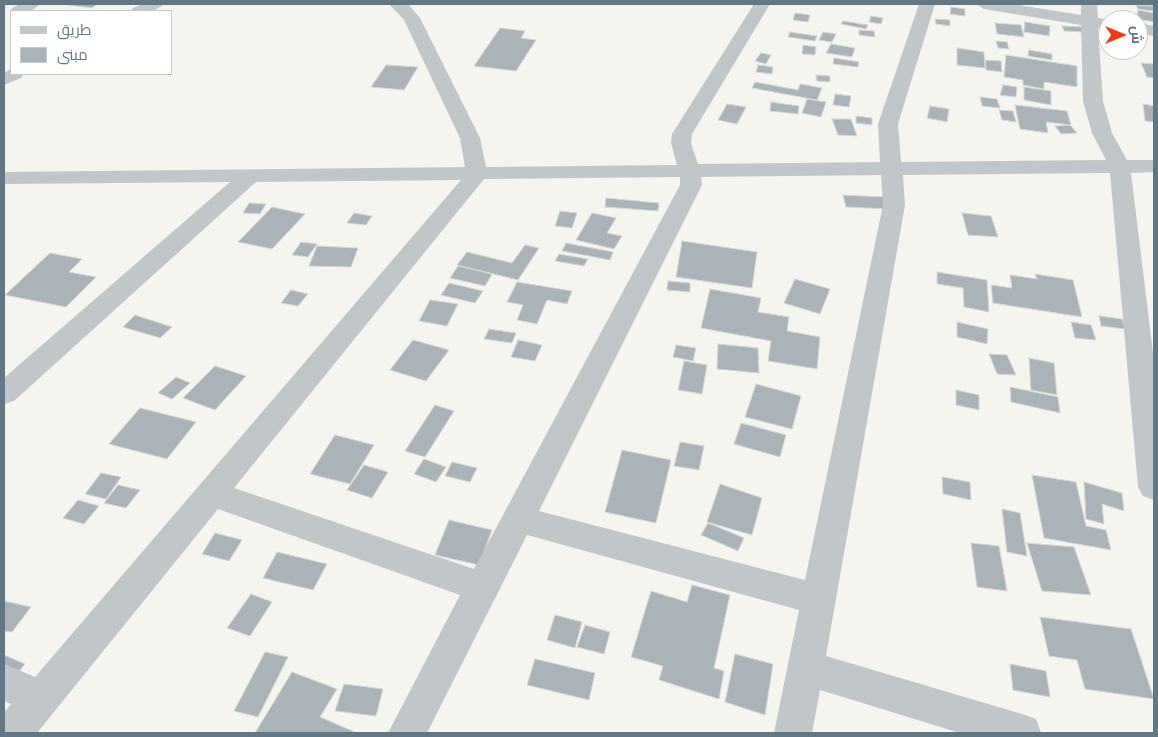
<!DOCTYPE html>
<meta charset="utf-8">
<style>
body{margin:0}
#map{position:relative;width:1158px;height:737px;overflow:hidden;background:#f5f5f0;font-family:Barlow,Cairo,sans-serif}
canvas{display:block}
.frame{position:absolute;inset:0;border:5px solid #617784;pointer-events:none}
.legend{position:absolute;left:10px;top:10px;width:162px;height:65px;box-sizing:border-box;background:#fff;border:1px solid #c0c9ce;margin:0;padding:6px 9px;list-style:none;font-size:15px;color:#617784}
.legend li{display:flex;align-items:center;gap:10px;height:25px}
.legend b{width:25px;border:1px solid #c0c9ce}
.north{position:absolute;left:1098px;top:10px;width:50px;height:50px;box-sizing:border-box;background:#fff;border:1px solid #c0c9ce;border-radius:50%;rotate:90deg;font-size:14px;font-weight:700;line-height:20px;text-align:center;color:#617784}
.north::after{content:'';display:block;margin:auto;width:18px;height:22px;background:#f03a15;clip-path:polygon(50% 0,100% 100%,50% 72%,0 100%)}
</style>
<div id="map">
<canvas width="1158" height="737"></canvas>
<div class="frame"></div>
<ul class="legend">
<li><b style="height:6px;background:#c1c6c9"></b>طريق</li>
<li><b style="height:14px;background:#aab4b8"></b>مبنى</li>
</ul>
<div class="north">ش</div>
</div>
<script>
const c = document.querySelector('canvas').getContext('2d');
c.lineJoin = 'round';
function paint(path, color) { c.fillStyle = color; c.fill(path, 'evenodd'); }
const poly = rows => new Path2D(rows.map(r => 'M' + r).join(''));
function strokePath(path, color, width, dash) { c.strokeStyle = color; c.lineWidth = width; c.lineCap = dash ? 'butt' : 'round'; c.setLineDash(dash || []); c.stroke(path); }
const building = poly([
 [71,4,97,4,92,8,68,5,71,4],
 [1136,5,1154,6,1154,11,1138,9,1136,5],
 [951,7,965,9,965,16,950,14,951,7],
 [1138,10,1154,13,1154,22,1137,19,1138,10],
 [795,13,810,15,808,22,793,20,795,13],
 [1114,15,1128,16,1129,20,1116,20,1114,15],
 [871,16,883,18,881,24,869,22,871,16],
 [935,19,950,20,950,26,936,24,935,19],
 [843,21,868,25,866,29,841,24,843,21],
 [1025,22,1050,26,1049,36,1024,32,1025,22],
 [995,23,1021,25,1024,37,997,34,995,23],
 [1062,26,1083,27,1085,32,1064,31,1062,26],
 [500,28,525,31,521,38,536,40,516,71,474,66,500,28],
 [859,30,874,31,875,37,859,35,859,30],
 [790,32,817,36,815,41,788,37,790,32],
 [823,32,836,34,832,42,819,40,823,32],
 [996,41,1007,42,1009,49,998,48,996,41],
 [831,44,855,48,852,57,826,53,831,44],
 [803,45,816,47,815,55,802,54,803,45],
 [957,48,984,52,985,68,957,65,957,48],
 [1029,50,1052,54,1052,60,1028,56,1029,50],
 [761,53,771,55,766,64,755,61,761,53],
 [1006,55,1077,66,1077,87,1044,82,1044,89,1023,85,1023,80,1004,77,1006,55],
 [834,58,859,62,858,67,833,64,834,58],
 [985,60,1001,61,1002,72,986,70,985,60],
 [1141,63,1154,64,1154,78,1147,77,1141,63],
 [386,65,418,67,404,90,371,87,386,65],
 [758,65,773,67,772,74,756,72,758,65],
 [816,75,830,76,830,82,817,81,816,75],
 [755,82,798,90,800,84,822,88,817,100,752,88,755,82],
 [1003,85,1017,87,1016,97,1000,95,1003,85],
 [1024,87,1051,91,1051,105,1024,100,1024,87],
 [835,94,851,96,849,107,833,105,835,94],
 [980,97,997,99,1000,108,982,106,980,97],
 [807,99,826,102,821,117,802,113,807,99],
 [771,102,799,106,798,114,770,111,771,102],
 [727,104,746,107,737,124,718,120,727,104],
 [1143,104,1154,106,1154,122,1145,121,1143,104],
 [1015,105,1067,111,1071,125,1046,122,1048,133,1020,129,1015,105],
 [930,106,949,109,947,122,927,118,930,106],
 [999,110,1013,111,1016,122,1002,120,999,110],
 [856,116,872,118,872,125,856,123,856,116],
 [832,119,851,119,857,136,838,135,832,119],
 [1070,125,1077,133,1061,134,1055,126,1070,125],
 [843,195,885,197,888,209,846,207,843,195],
 [606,198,659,203,658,211,605,207,606,198],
 [249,203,266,204,260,214,243,213,249,203],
 [272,207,305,214,272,249,238,242,272,207],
 [560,211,577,213,572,228,555,226,560,211],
 [354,213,372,216,366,225,347,223,354,213],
 [592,213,616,218,607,233,622,236,614,249,576,240,592,213],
 [962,213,991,216,998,237,968,235,962,213],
 [682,241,757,252,752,288,676,277,682,241],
 [301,242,317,244,308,257,292,255,301,242],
 [566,243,613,252,610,260,562,251,566,243],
 [525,245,539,248,518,280,457,265,467,252,512,263,525,245],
 [317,246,358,248,351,267,309,266,317,246],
 [50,253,82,259,69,272,96,277,66,307,5,295,50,253],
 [559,254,588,259,584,266,555,261,559,254],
 [458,266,492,274,485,286,450,278,458,266],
 [937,272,987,280,989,312,964,307,963,288,937,284,937,272],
 [1035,274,1073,280,1082,317,993,303,991,285,1012,288,1010,275,1037,279,1035,274],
 [795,279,830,289,820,314,784,303,795,279],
 [668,281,690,283,690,292,667,290,668,281],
 [517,282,572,291,567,304,547,300,537,324,517,320,523,305,507,302,517,282],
 [449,283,483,291,475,303,441,295,449,283],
 [710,289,761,298,758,312,789,317,787,331,820,337,817,369,768,361,771,341,701,328,710,289],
 [291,290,308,294,298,306,281,303,291,290],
 [430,300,458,304,447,326,419,321,430,300],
 [135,315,172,327,160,338,123,327,135,315],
 [1099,316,1122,319,1125,329,1101,326,1099,316],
 [957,322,988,329,987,344,957,337,957,322],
 [1071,322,1091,325,1096,340,1075,338,1071,322],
 [489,329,516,333,512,343,484,339,489,329],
 [413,340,449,350,426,381,390,370,413,340],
 [518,340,542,345,535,361,511,357,518,340],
 [718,344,758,348,759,373,717,369,718,344],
 [676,345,696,348,693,361,673,357,676,345],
 [989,354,1007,355,1016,375,997,374,989,354],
 [1029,358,1054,363,1057,395,1031,390,1029,358],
 [684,361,707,365,702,394,678,390,684,361],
 [215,366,246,376,215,410,183,398,215,366],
 [176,377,190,383,172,399,158,393,176,377],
 [756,384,801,396,792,429,745,417,756,384],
 [1010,387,1058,397,1060,413,1011,402,1010,387],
 [956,390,979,395,979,410,956,405,956,390],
 [435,405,454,411,425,457,405,451,435,405],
 [140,408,196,422,167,459,109,444,140,408],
 [741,423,786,435,780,457,734,444,741,423],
 [335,435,374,445,350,484,310,474,335,435],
 [680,442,704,446,699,470,674,466,680,442],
 [622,450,671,460,656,523,605,512,622,450],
 [424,459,446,467,436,482,414,474,424,459],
 [452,462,477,468,470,482,445,476,452,462],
 [364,465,388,472,372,498,347,490,364,465],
 [101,473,121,477,106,499,85,494,101,473],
 [1032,475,1076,482,1086,526,1106,530,1111,550,1044,538,1032,475],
 [942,477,970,482,971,500,943,494,942,477],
 [1084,482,1122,493,1124,511,1102,504,1104,524,1086,519,1084,482],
 [720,484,762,498,752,535,707,522,720,484],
 [118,485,140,490,126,508,104,503,118,485],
 [78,500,99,506,84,524,63,518,78,500],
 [1002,509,1020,513,1027,556,1007,552,1002,509],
 [449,520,492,530,479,565,435,555,449,520],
 [708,523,744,538,738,551,701,535,708,523],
 [215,533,242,540,229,561,202,554,215,533],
 [971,543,999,546,1007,591,977,587,971,543],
 [1027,543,1074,547,1091,595,1042,591,1027,543],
 [277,552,327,564,313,590,263,578,277,552],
 [692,585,730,595,714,668,724,671,719,699,659,680,663,666,631,657,651,591,687,602,692,585],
 [251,594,272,602,250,636,227,628,251,594],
 [4,601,31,607,12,632,4,631,4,601],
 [555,615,582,622,575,648,547,640,555,615],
 [1040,617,1131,629,1154,699,1085,689,1077,660,1049,656,1040,617],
 [585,625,610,632,604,654,577,647,585,625],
 [265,652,288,657,258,717,234,711,265,652],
 [735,654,773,664,765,715,725,702,735,654],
 [4,655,25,664,4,690,4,655],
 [535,659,595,673,589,700,527,685,535,659],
 [1010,664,1046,671,1050,697,1013,690,1010,664],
 [292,672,337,689,320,717,357,733,255,733,292,672],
 [344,684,383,689,376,716,335,711,344,684]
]);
paint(building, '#aab4b8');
strokePath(building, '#d6d6d3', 1);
paint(poly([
 [20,4,41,4,31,11,11,11,11,13,10,11,12,8,20,4],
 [143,4,165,4,153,11,131,11,133,8,143,4],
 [389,4,408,4,420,18,480,138,486,167,677,165,671,143,672,134,754,4,770,4,692,134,691,143,698,164,880,162,878,124,919,4,935,4,898,124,901,162,1106,160,1092,133,1083,101,1081,25,984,9,976,4,1012,4,1081,15,1081,4,1097,4,1098,18,1110,20,1108,20,1108,29,1098,28,1103,101,1112,133,1127,160,1154,160,1154,172,1131,173,1154,361,1154,500,1143,496,1138,487,1110,173,903,175,905,205,826,656,1022,714,1036,719,1041,733,960,733,820,690,812,733,774,733,799,610,527,535,427,733,388,733,460,595,218,509,37,733,4,733,4,713,11,704,4,701,4,664,35,677,461,180,256,182,14,401,4,404,4,378,230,182,4,184,4,172,465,167,460,138,404,20,389,4],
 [881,175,883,205,805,580,539,511,702,185,701,177,881,175],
 [680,177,680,185,474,569,234,488,484,179,680,177],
 [1138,23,1154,26,1154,36,1138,33,1138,23],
 [11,69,11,74,24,74,21,78,4,85,4,73,11,69]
]), '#c1c6c9');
</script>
